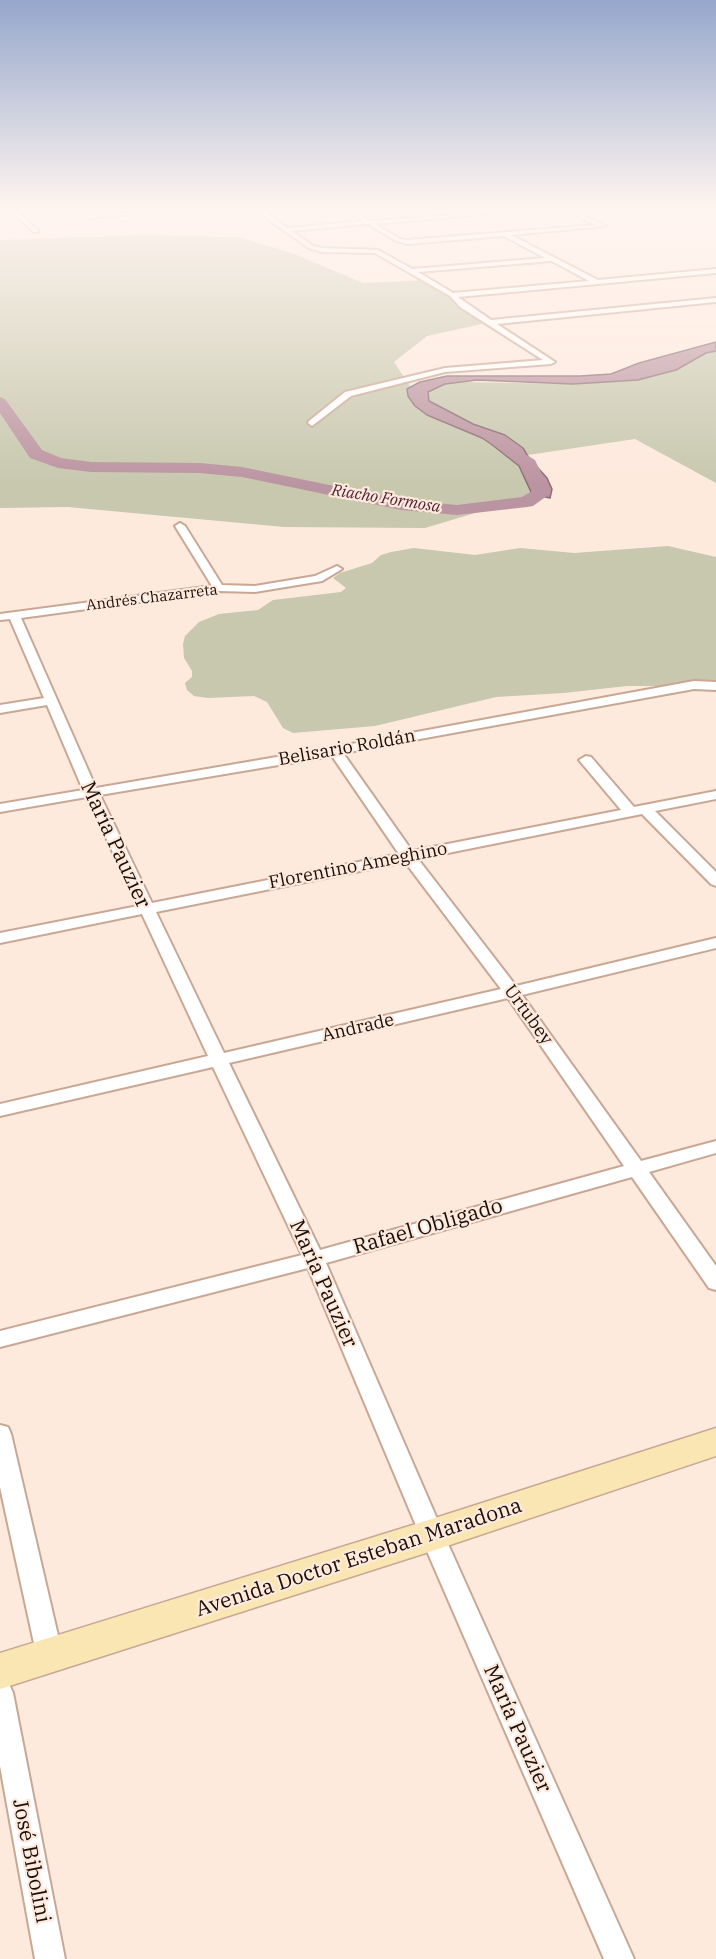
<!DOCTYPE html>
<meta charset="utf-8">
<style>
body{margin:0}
canvas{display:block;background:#fee9dd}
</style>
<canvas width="716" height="1959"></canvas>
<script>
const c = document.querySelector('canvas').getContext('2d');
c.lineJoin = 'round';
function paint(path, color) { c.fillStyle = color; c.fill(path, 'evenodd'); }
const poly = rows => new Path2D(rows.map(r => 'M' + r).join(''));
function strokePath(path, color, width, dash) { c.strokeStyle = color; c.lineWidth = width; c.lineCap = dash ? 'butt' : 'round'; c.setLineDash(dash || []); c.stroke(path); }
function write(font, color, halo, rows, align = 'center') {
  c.font = font + ' "IBM Plex Serif",serif'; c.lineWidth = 4.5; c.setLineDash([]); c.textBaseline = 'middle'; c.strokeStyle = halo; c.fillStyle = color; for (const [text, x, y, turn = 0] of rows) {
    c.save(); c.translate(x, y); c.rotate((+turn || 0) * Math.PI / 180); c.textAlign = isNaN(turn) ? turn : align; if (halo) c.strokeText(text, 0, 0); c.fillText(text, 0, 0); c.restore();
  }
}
paint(poly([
 [143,235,238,237,292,253,363,283,427,280,491,322,427,336,394,362,420,401,502,443,542,493,425,528,284,527,68,507,0,508,0,240],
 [716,351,716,483,635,439,528,455,523,448,505,435,473,424,429,401,428,392,445,384,461,382,573,384,638,380,676,370,706,353],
 [668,546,716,557,716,686,627,686,564,693,496,697,375,726,293,733,283,728,267,702,254,696,208,698,194,696,187,690,185,683,192,677,192,671,184,658,183,644,185,636,199,622,219,614,258,610,273,600,341,592,346,588,333,578,340,573,372,563,381,555,391,552,414,548,475,555,520,548,574,553]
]), '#c7c8ae');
const water = poly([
 [716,342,716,351,706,353,676,370,638,380,573,384,477,380,445,384,428,392,429,401,433,403,473,424,505,435,523,448,529,458,547,478,552,489,550,498,532,494,519,466,491,444,482,438,427,415,415,406,408,396,407,389,420,382,447,376,580,376,611,374,639,363,716,342]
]);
paint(water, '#bb94a1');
strokePath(water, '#8b6c73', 1.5);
paint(poly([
 [0,397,5,399,42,450,61,458,91,462,200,463,242,467,402,500,457,505,522,497,532,491,519,460,527,455,535,460,551,493,533,506,527,507,457,515,402,510,242,477,200,473,91,472,58,468,30,458,0,413,0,397]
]), '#bb94a1');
const minor = poly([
 [10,210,16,210,38,230,38,232,34,232,10,210],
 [159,210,183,210,87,218,84,216,159,210],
 [255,210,296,210,267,213,287,228,363,221,345,210,351,210,370,221,527,210,375,224,400,239,407,240,596,225,564,210,571,210,606,226,511,235,598,280,716,269,716,273,458,297,491,320,716,298,716,302,497,324,555,362,551,364,445,372,351,396,312,426,308,423,309,421,345,392,445,368,543,360,460,307,450,296,375,253,322,252,309,248,255,210],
 [368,224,396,241,407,244,504,236,545,258,412,269,378,250,322,248,313,246,292,231,368,224],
 [552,261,589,281,453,293,418,272,552,261],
 [180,523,185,526,222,585,255,586,315,576,337,566,342,569,322,581,255,592,219,591,21,618,96,788,335,747,694,681,716,682,716,690,694,689,343,753,412,851,621,810,579,760,586,756,591,757,634,807,716,791,716,799,655,811,716,872,716,886,711,884,642,814,418,859,516,986,716,938,716,948,522,995,641,1161,716,1141,716,1153,649,1172,716,1266,716,1290,709,1288,632,1177,326,1263,444,1535,634,1959,604,1959,420,1535,308,1268,0,1347,0,1331,302,1255,213,1067,0,1116,0,1104,208,1056,142,914,0,943,0,933,138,906,87,797,0,812,0,804,83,790,47,705,0,713,0,705,44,698,10,619,0,620,0,614,212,586,175,526,180,523],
 [332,756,399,854,152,903,100,795,332,756],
 [405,862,501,989,224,1053,156,912,405,862],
 [508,998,624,1166,320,1250,229,1063,508,998],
 [0,1425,8,1427,11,1434,63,1657,59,1666,50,1669,41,1666,37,1657,0,1487,0,1425],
 [0,1680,9,1684,13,1693,65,1959,35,1959,0,1766,0,1680]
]);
const secondary = poly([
 [716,1428,716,1456,432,1551,0,1689,0,1653,432,1519,716,1428]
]);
strokePath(minor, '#c8a895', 4);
strokePath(secondary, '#c8a895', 3);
paint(minor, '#fff');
paint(secondary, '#fae6b3');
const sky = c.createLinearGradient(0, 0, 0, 484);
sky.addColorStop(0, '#96a7cc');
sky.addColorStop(0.43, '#fff5f0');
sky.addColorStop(1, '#fff5f000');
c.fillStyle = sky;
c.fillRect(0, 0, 716, 484);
write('15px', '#1a0f08', '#fee9dd', [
 ["Andrés Chazarreta",152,598,-7]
]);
write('italic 16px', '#4d1b30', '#fee9dd', [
 ["Riacho Formosa",386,499,9]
]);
write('18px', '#1a0f08', '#fee9dd', [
 ["Belisario Roldán",347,748,-10],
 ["Florentino Ameghino",358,866,-11],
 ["Urtubey",528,1015,54],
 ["Andrade",358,1028,-13]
]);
write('21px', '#1a0f08', '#fee9dd', [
 ["María Pauzier",115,845,65],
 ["Rafael Obligado",428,1227,-16],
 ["María Pauzier",323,1284,66],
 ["Avenida Doctor Esteban Maradona",359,1558,-18],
 ["María Pauzier",517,1729,66],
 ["José Bibolini",31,1861,79]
]);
</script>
